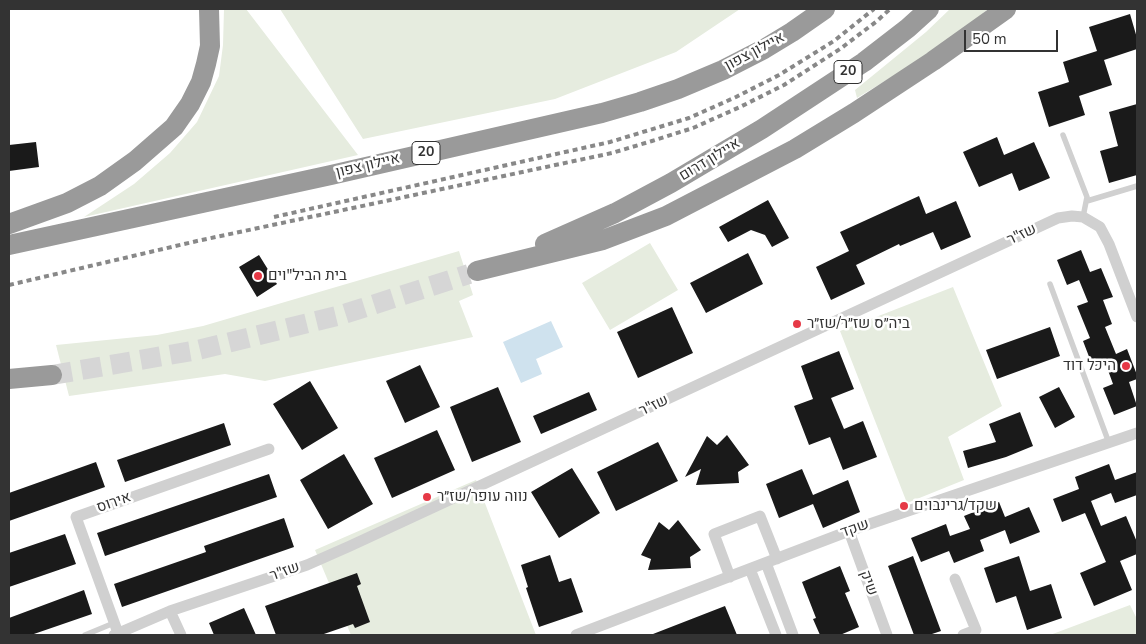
<!DOCTYPE html>
<meta charset="utf-8">
<style>
body{margin:0}
#map{position:relative;width:1146px;height:644px;overflow:hidden;background:#fff;font-family:"Nunito Sans",sans-serif}
canvas{display:block}
.frame{position:absolute;inset:0;border:10px solid #333;pointer-events:none}
.scale{position:absolute;left:964px;top:30px;width:94px;height:22px;box-sizing:border-box;border:2px solid #333;border-top:0;padding-left:6px;font-size:15px;line-height:18px;white-space:nowrap;color:#333;-webkit-text-stroke:4px #fff;paint-order:stroke}
</style>
<div id="map">
<canvas width="1146" height="644"></canvas>
<div class="frame"></div>
<div class="scale">50 m</div>
</div>
<script>
const c = document.querySelector('canvas').getContext('2d');
c.lineJoin = 'round';
function paint(path, color) { c.fillStyle = color; c.fill(path, 'evenodd'); }
const poly = rows => new Path2D(rows.map(r => 'M' + r).join(''));
function strokePath(path, color, width, dash) { c.strokeStyle = color; c.lineWidth = width; c.lineCap = dash ? 'butt' : 'round'; c.setLineDash(dash || []); c.stroke(path); }
function write(font, color, halo, rows, align = 'center') {
  c.font = font + ' "Nunito Sans",Heebo,sans-serif'; c.lineWidth = 5; c.setLineDash([]); c.textBaseline = 'middle'; c.strokeStyle = halo; c.fillStyle = color; for (const [text, x, y, turn = 0] of rows) {
    c.save(); c.translate(x, y); c.rotate((+turn || 0) * Math.PI / 180); c.textAlign = isNaN(turn) ? turn : align; if (halo) c.strokeText(text, 0, 0); c.fillText(text, 0, 0); c.restore();
  }
}
paint(poly([
 [224,9,246,9,358,155,84,217,134,184,170,153,197,122,219,76,223,45],
 [280,9,740,9,676,52,555,99,363,139],
 [950,9,988,9,964,29,903,70,857,98,855,90,926,32],
 [650,243,678,290,610,330,582,283],
 [459,251,473,295,459,301,473,337,265,381,225,374,69,396,56,345,157,335,203,326],
 [953,287,1002,406,948,437,964,480,907,503,840,331],
 [476,480,536,635,351,635,315,550],
 [1130,605,1137,619,1137,635,1050,635]
]), '#e6ecdf');
paint(poly([
 [551,321,563,347,536,359,542,374,521,383,503,342]
]), '#cfe2ee');
paint(poly([
 [1130,14,1137,38,1137,49,1104,60,1112,85,1079,96,1085,115,1049,127,1038,92,1069,82,1063,62,1097,51,1089,27],
 [1137,104,1137,175,1109,183,1100,151,1118,146,1109,112],
 [997,137,1004,155,1034,142,1050,178,1019,191,1012,173,979,187,963,152],
 [36,142,39,167,9,171,9,145],
 [919,196,926,214,956,201,971,237,941,250,933,232,900,246,899,244,856,265,865,284,831,300,816,267,849,251,840,232],
 [768,200,789,238,772,247,765,235,751,230,728,242,719,227],
 [1081,250,1090,272,1101,268,1113,297,1103,300,1112,324,1105,327,1116,354,1127,349,1137,375,1137,379,1129,382,1137,406,1114,415,1103,388,1113,384,1105,362,1093,367,1083,341,1090,338,1077,306,1088,302,1079,280,1067,285,1057,260],
 [748,253,763,284,706,313,690,283],
 [259,255,277,284,257,297,239,267],
 [672,307,693,353,638,378,617,332],
 [1050,327,1060,356,997,379,986,350],
 [839,351,854,389,831,398,844,429,863,421,877,457,843,470,830,437,809,445,794,406,813,399,801,366],
 [420,365,440,407,405,423,386,381],
 [310,381,338,428,302,450,273,404],
 [498,387,521,442,472,462,450,407],
 [1059,387,1075,417,1055,428,1039,397],
 [589,392,597,410,541,434,533,416],
 [1020,412,1033,446,1006,457,968,468,963,451,996,442,989,424],
 [224,423,231,445,125,482,117,460],
 [437,430,455,470,392,498,374,458],
 [727,435,749,465,738,472,739,483,696,485,701,469,685,477,707,436,717,445],
 [658,442,678,481,616,511,597,472],
 [344,454,373,504,328,529,300,480],
 [96,462,105,487,9,521,9,493],
 [1109,464,1115,480,1137,472,1137,495,1115,503,1111,493,1091,501,1101,526,1126,516,1137,542,1137,554,1120,561,1132,590,1094,606,1080,573,1106,562,1085,513,1062,522,1053,499,1079,489,1075,477],
 [572,468,600,513,559,538,531,492],
 [802,469,813,495,848,480,860,512,823,528,813,504,779,518,766,484],
 [269,474,277,497,105,556,97,533],
 [999,502,1005,517,1029,507,1040,532,1010,544,1005,530,980,540,984,551,954,563,949,551,921,562,911,538,946,524,950,536,970,529,964,516],
 [284,518,294,547,122,607,114,584,206,552,204,546],
 [678,520,701,550,690,557,691,568,648,570,651,559,641,555,659,522,669,530],
 [65,534,76,564,9,587,9,553],
 [550,555,559,582,571,578,583,612,539,627,526,588,528,587,521,565],
 [913,556,941,631,929,635,914,635,888,566],
 [1019,556,1030,591,1051,584,1062,618,1027,630,1016,596,996,603,984,568],
 [840,566,850,591,845,593,859,627,840,635,820,635,813,619,816,618,802,582],
 [357,573,361,584,357,586,370,622,355,628,353,624,321,635,276,635,265,606],
 [84,590,92,614,31,635,9,635,9,618],
 [725,606,737,635,653,635,653,634],
 [244,608,256,635,214,635,209,623]
]), '#1a1a1a');
strokePath(poly([
 [52,375,198,350,341,315,469,274]
]), '#d6d6d6', 20, [20, 10]);
strokePath(poly([
 [1063,135,1087,197,1083,217],
 [1087,201,1137,186],
 [1050,284,1109,443],
 [85,635,114,623]
]), '#d0d0d0', 5.5);
strokePath(poly([
 [849,531,887,635],
 [766,563,793,635],
 [750,569,776,635],
 [730,577,714,534,760,516,777,559],
 [955,579,976,630,963,635],
 [170,611,181,635],
 [118,633,76,517,269,449],
 [114,635,170,611,307,565,350,546,1058,218,1072,216,1083,217,1100,227,1109,244,1137,317],
 [576,635,849,531,1137,433]
]), '#d0d0d0', 11);
strokePath(poly([
 [9,224,67,203,100,186,135,161,174,127,190,104,201,82,206,64,210,46,209,9],
 [545,244,615,213,671,183,762,129,864,62,908,28,929,9],
 [9,245,331,175,602,113,640,102,678,89,723,70,764,49,792,32,825,9],
 [477,271,603,240,666,216,795,149,854,113,933,61,1006,9],
 [9,379,52,375]
]), '#9a9a9a', 20);
strokePath(poly([
 [274,217,610,142,689,118,736,97,779,75,834,41,874,9],
 [9,285,197,241,612,153,652,141,693,128,740,107,784,85,840,49,877,21,890,9]
]), '#888', 4, [5, 4]);
for (const [x, y, r, color] of [
 [258,276,5,"#e63946"],
 [797,324,5,"#e63946"],
 [1126,366,5,"#e63946"],
 [427,497,5,"#e63946"],
 [904,506,5,"#e63946"]
]) { const dot = new Path2D(); dot.arc(x, y, r, 0, 2 * Math.PI); c.fillStyle = color; c.fill(dot); strokePath(dot, '#fff', 2); }
for (const [x, y, w] of [
 [848,72,28],
 [426,153,28]
]) { const box = new Path2D(); box.roundRect(x - w / 2, y - 11.5, w, 23, 4); c.fillStyle = '#fff'; c.fill(box); strokePath(box, '#333', 1); }
write('bold 14px', '#333', null, [
 ["20",848,72],
 ["20",426,153]
]);
write('15px', '#333', '#fff', [
 ["איילון צפון",755,52,-28],
 ["איילון דרום",710,160,-31],
 ["איילון צפון",368,166,-13],
 ["שז\"ר",1022,235,-25],
 ["שז\"ר",654,406,-25],
 ["אירוס",114,503,-19],
 ["שקד",855,529,-20],
 ["שז\"ר",285,572,-19],
 ["שיק",868,583,70]
]);
write('15px', '#333', '#fff', [
 ["בית הביל\"וים",268,276],
 ["ביה״ס שז״ר/שז״ר",807,324],
 ["היכל דוד",1116,366,"right"],
 ["נווה עופר/שז״ר",437,497],
 ["שקד/גרינבוים",914,506]
], 'left');
</script>
